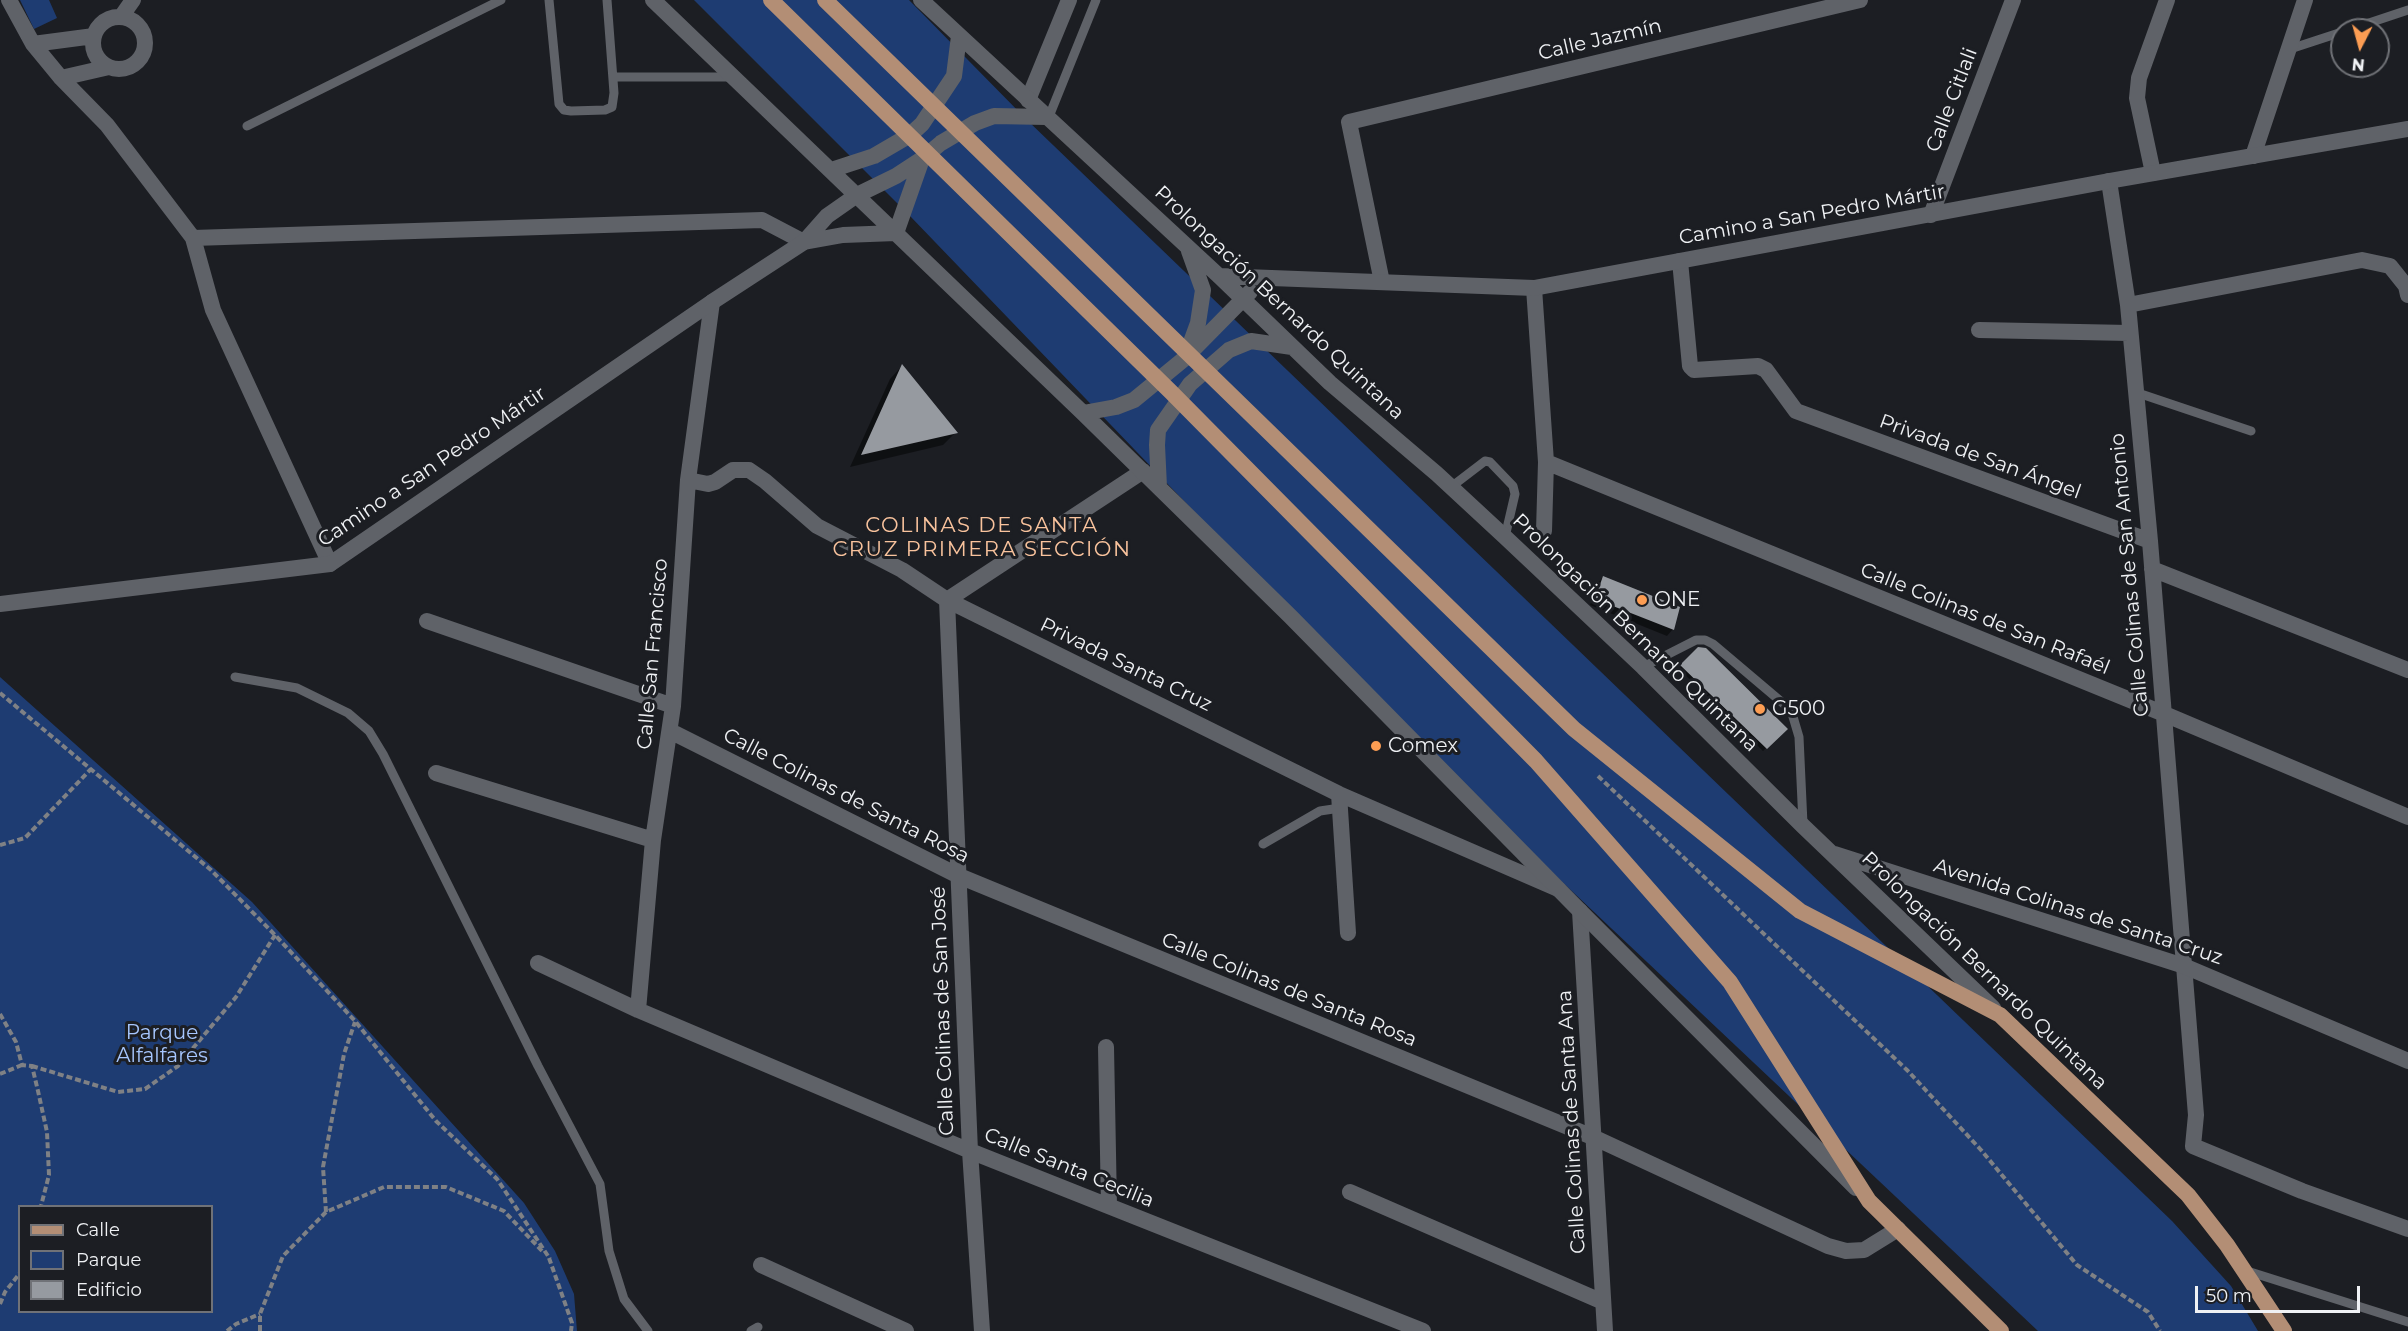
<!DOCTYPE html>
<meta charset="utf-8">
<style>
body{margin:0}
#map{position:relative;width:2408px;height:1331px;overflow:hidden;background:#1c1e23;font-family:Montserrat,sans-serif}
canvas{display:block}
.legend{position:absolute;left:18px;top:1205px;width:195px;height:108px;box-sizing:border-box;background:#1c1e23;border:2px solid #707277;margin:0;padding:8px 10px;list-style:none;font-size:18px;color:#eff1f4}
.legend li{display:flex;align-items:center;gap:12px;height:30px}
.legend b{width:30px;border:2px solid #707277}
.north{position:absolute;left:2330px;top:18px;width:60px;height:60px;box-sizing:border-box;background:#1c1e23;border:2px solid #707277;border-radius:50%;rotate:186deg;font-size:16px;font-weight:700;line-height:24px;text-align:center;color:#eff1f4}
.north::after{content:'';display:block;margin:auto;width:21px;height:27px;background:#fc9d53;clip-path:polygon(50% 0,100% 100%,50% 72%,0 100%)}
.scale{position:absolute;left:2195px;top:1286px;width:165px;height:27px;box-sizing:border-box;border:3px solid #eff1f4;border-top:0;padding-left:8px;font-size:18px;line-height:21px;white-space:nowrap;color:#eff1f4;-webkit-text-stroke:4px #1c1e23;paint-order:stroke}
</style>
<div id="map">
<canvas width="2408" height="1331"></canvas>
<ul class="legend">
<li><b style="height:8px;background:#b38e75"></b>Calle</li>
<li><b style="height:16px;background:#1e3c72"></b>Parque</li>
<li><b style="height:16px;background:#969aa0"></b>Edificio</li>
</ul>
<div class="north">N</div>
<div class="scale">50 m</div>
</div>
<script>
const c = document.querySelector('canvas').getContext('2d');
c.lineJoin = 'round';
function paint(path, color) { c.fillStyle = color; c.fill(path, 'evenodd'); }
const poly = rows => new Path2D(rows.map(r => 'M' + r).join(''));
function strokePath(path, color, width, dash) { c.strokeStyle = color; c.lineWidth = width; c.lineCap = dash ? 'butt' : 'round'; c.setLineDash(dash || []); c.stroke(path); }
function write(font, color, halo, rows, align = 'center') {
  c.font = font + ' Montserrat,sans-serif'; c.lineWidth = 6; c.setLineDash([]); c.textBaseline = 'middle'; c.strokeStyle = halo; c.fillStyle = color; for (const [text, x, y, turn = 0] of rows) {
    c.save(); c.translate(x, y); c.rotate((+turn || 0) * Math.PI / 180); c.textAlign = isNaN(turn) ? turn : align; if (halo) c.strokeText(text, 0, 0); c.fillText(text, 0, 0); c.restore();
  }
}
paint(poly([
 [20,0,49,0,57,18,34,29],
 [694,0,909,0,1027,120,2172,1221,2231,1286,2258,1331,2038,1331,1434,761,910,216],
 [0,677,252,902,524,1203,555,1251,574,1294,577,1331,0,1331],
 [212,1206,212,1312,20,1312,20,1206]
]), '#1e3c72');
paint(poly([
 [902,366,956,432,943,445,850,467,890,379],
 [1603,577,1673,629,1667,636,1590,605,1597,584],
 [1698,648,1786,729,1763,751,1679,669]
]), '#0007');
paint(poly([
 [902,364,958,433,861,455],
 [1603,576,1680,607,1674,630,1595,599],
 [1698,647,1706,648,1788,729,1767,749,1680,665]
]), '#969aa0');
strokePath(poly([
 [0,693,211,870,275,935,355,1021,436,1121,497,1179,550,1259],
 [1598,776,1908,1071,1981,1150,2077,1265,2148,1312,2160,1331],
 [0,845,25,838,91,769],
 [0,1014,16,1042,22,1065,32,1066,38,1091,47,1132,49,1175,41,1206],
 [32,1066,118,1092,145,1089,178,1066,236,997,275,935],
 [0,1074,22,1065],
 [326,1212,323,1167,344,1054,355,1022],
 [549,1258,572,1323,571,1331],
 [0,1304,5,1292,20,1273],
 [227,1331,236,1324,260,1314],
 [260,1331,260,1314,283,1256,326,1212,384,1187,446,1187,504,1211,543,1252]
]), '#7f8185', 4, [6, 3]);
strokePath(poly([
 [549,0,559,104,564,110,571,111,605,110,612,107,614,93,607,0],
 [2348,30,2408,10],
 [2287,50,2342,32],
 [613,77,732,77],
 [1048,119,1096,0],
 [247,126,501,0],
 [2135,392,2251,431],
 [1451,487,1485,461,1490,462,1513,486,1515,494,1505,537],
 [1643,667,1696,640,1705,640,1713,644,1791,710,1799,737,1803,824],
 [235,677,297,688,348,713,369,731,383,754,538,1066,600,1184,609,1251,624,1299,648,1331],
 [1263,844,1320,811,1340,808],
 [2244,1270,2408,1322],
 [751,1331,758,1327]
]), '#5f6268', 9);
strokePath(poly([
 [9,0,33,44,61,78,107,125,193,238,213,310,330,564],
 [121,17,133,0],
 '93 43a26 26 0 1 1 52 0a26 26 0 1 1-52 0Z',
 [33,44,94,36],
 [61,78,109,67],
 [1028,100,1069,0],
 [2253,156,2305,0],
 [2153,173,2137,98,2139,78,2167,0],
 [2109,181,2128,305,2150,541,2196,1115,2193,1146,2302,1191,2408,1229],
 [1931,215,2013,0],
 [193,238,762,220,804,242],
 [1680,261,1690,366,1694,370,1758,366,1766,370,1796,411,2150,541],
 [1382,282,1349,122,1860,0],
 [1534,288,1546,462,1544,531],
 [2128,305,2362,260,2390,266,2406,286,2408,295],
 [1979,330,2129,333],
 [1546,462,2162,713,2408,817],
 [688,480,708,484,715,482,733,470,749,470,765,481,817,526,902,570,947,600,1339,794,1558,889],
 [2152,569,2408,670],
 [427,621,673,706],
 [670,731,959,876,1595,1138,1828,1246,1846,1251,1864,1250,1898,1229],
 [436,773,653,840],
 [1339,794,1348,933],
 [1580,911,1605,1331],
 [538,963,638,1010,970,1151,1423,1331],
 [638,1010,653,840,673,706,688,480,712,302],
 [1106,1047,1109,1206],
 [1350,1192,1603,1302],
 [761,1265,906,1331],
 [982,1331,970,1151,947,600,1143,471]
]), '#5f6268', 16);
strokePath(poly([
 [653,0,1083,413,1290,616,1580,911,1856,1188],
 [921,0,1219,276,1330,383,1437,474,1505,537,1643,667,1803,826,1993,1008],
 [831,170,874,156,910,135,922,124,954,76,959,36],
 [896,233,922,159],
 [804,242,843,235,896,233],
 [1219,276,1534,288,2109,181,2408,129],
 [1187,353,1198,323,1203,290,1189,251],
 [1083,413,1116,407,1134,400,1184,359,1250,292],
 [1159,487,1157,445,1158,430,1190,384,1229,350,1251,341,1292,347],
 [0,604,330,564,712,302,804,242,827,216,857,195,896,176,922,159,941,143,975,123,994,116,1046,117],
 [1835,854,2184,966,2408,1061]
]), '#5f6268', 16);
strokePath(poly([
 [771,0,1171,392,1536,761,1730,982,1869,1201,2001,1331],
 [825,0,1574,729,1800,911,2000,1015,2188,1195,2227,1245,2284,1331]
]), '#b38e75', 16);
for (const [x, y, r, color] of [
 [1642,600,6,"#fc9d53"],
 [1760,709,6,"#fc9d53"],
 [1376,746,6,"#fc9d53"]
]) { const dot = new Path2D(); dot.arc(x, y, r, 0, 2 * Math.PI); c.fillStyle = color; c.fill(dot); strokePath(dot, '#1c1e23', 2); }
write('20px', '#eff1f4', '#1c1e23', [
 ["Calle Jazmín",1600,40,-13],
 ["Calle Citlali",1952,100,-69],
 ["Camino a San Pedro Mártir",1812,215,-10],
 ["Prolongación Bernardo Quintana",1279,303,43],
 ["Privada de San Ángel",1980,457,20],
 ["Camino a San Pedro Mártir",432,467,-34],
 ["Calle Colinas de San Antonio",2130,575,-95],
 ["Calle Colinas de San Rafaél",1985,619,22],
 ["Prolongación Bernardo Quintana",1635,633,44],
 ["Calle San Francisco",653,654,-85],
 ["Privada Santa Cruz",1126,665,26],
 ["Calle Colinas de Santa Rosa",846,796,27],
 ["Avenida Colinas de Santa Cruz",2078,912,18],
 ["Prolongación Bernardo Quintana",1984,971,44],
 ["Calle Colinas de Santa Rosa",1289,990,22],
 ["Calle Colinas de San José",943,1011,-92],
 ["Calle Colinas de Santa Ana",1572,1122,-93],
 ["Calle Santa Cecilia",1069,1168,22]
]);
write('20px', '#eff1f4', '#1c1e23', [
 ["ONE",1654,600],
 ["G500",1772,709],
 ["Comex",1388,746]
], 'left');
write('20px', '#a6c6fe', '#1c1e23', [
 ["Parque",162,1033],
 ["Alfalfares",162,1056]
]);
c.letterSpacing = '1.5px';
write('21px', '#f9c39d', '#1c1e23', [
 ["COLINAS DE SANTA",982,526],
 ["CRUZ PRIMERA SECCIÓN",982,550]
]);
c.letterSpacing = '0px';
</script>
